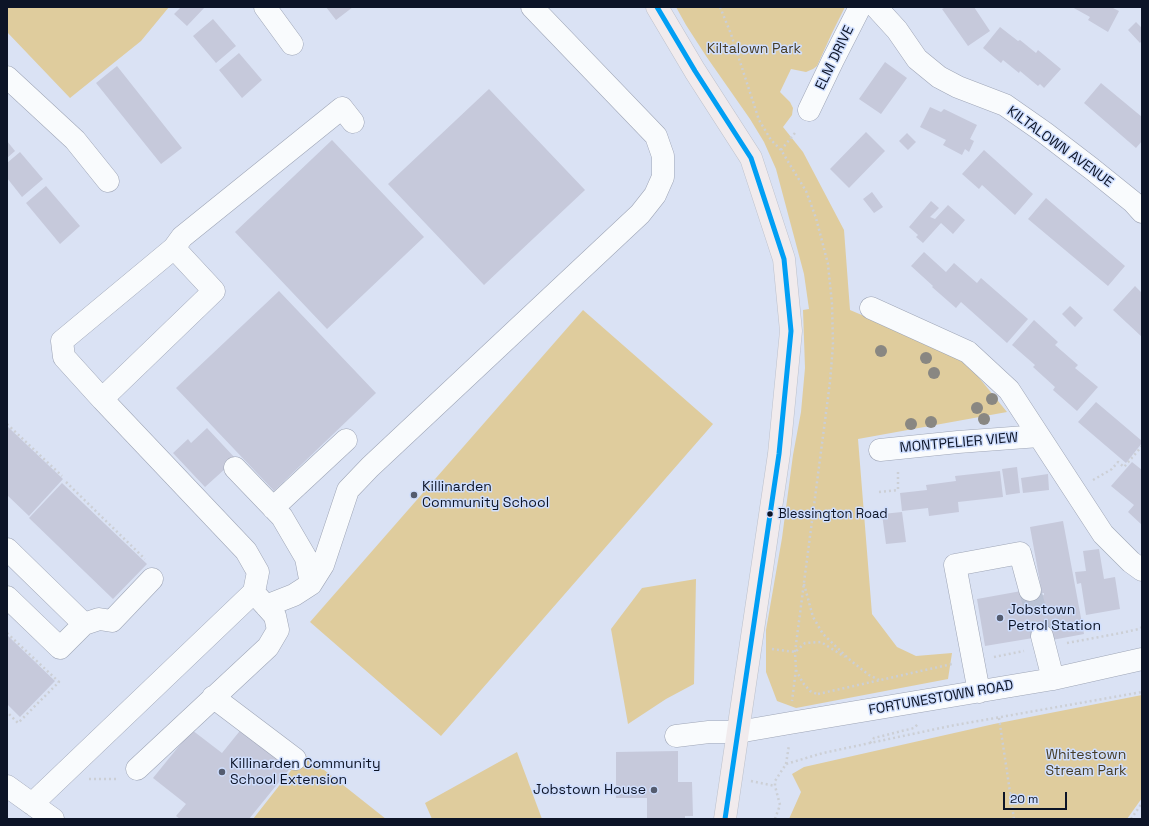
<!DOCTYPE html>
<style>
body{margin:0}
#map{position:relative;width:1149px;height:826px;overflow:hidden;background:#dae2f4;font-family:"Space Grotesk",sans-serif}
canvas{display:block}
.frame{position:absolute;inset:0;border:8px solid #0c1427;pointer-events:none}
.scale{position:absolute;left:1003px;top:792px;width:64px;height:18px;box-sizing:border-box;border:2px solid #0c1427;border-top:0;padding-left:5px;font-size:12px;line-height:14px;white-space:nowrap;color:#0c1427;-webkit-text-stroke:3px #cfdefe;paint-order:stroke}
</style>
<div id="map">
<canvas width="1149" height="826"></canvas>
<div class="frame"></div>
<div class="scale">20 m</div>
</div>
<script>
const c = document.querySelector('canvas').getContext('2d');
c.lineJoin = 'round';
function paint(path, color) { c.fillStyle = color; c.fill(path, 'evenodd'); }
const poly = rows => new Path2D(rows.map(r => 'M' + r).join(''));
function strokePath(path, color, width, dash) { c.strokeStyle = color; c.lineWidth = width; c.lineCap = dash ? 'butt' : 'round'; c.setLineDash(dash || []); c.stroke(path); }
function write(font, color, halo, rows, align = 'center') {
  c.font = font + ' "Space Grotesk",sans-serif'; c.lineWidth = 3; c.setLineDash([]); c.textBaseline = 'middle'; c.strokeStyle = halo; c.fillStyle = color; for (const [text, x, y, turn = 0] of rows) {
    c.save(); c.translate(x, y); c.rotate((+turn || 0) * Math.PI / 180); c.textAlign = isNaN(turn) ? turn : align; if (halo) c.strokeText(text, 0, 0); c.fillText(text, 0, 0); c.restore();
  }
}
paint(poly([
 [7,7,169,7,141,41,70,98,7,32],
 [676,7,845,7,832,33,817,66,813,69,806,72,791,69,780,92,790,102,793,108,792,115,783,127,803,152,844,230,850,310,963,358,1007,412,858,439,872,614,897,647,916,656,952,653,948,679,796,708,777,701,766,672,766,630,782,538,793,455,801,412,805,368,803,310,809,309,804,274,776,169,764,142,750,119,706,56,686,25],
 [583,310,713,424,441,736,310,622],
 [696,579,694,684,666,699,628,724,611,629,642,588],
 [1142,695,1142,798,1127,819,789,819,801,792,792,774,804,767,994,724],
 [517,752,542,819,432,819,425,803],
 [304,754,386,819,253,819]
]), '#dfcc9d');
paint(poly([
 [181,7,205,7,187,26,174,14],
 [326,7,353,7,336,20],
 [946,7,974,7,990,31,968,46,942,9],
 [1072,7,1111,7,1119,11,1108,32,1088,20,1090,17],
 [213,19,236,46,216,63,193,36],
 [1136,22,1142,28,1142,41,1140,43,1128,30],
 [1000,27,1018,41,1020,40,1036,53,1038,50,1061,69,1044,88,1040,84,1038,86,1020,71,1019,73,1003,60,1001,63,983,48],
 [239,53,262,80,242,98,219,70],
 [885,62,907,78,881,114,859,99],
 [117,66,182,148,161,164,96,83],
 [1101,83,1142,117,1142,141,1136,148,1084,103],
 [489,89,585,190,484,285,388,184],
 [930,107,941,112,944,109,977,125,970,139,974,141,969,152,965,149,962,155,943,145,946,140,920,127],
 [866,132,885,151,849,188,830,169],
 [907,133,916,142,908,150,899,141],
 [332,140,424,237,327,329,235,232],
 [7,141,15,151,7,158],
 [984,150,1033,194,1015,215,982,185,979,189,962,174],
 [20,152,43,179,22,197,7,178,7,163],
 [46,186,80,226,60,244,26,203],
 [872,192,883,207,874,213,863,199],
 [1046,198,1125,266,1108,286,1028,219],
 [931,201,939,208,930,217,935,219,948,205,965,220,953,234,941,223,923,243,916,237,918,235,909,227],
 [924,252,946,272,954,263,977,283,981,278,1028,319,1007,343,961,302,956,308,932,287,933,286,911,266],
 [1135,286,1142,293,1142,337,1113,310],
 [279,291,376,393,274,491,176,388],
 [1070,306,1083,318,1075,327,1062,314],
 [1034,320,1058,342,1055,345,1078,365,1075,368,1098,387,1077,411,1053,390,1055,387,1033,367,1035,365,1012,345],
 [1096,402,1142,441,1142,443,1126,463,1078,422],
 [7,426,63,479,29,516,7,495],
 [207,428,236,459,205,487,173,453,188,439,191,443],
 [1132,462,1142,470,1142,525,1128,512,1134,505,1111,486],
 [1017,467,1020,493,1006,495,1002,469],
 [1000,471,1003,497,958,502,959,512,929,516,928,508,902,511,900,493,927,490,926,485,956,481,955,476],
 [1048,474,1049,490,1023,493,1021,478],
 [62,483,147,564,113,599,29,518],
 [902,512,906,542,886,544,882,514],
 [1063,521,1084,634,1052,640,1051,635,985,646,977,599,1038,588,1039,596,1044,595,1044,593,1042,593,1030,527],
 [1099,549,1104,579,1115,577,1120,609,1086,615,1081,583,1077,584,1075,572,1086,571,1083,551],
 [7,635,55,681,20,717,7,704],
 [243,727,292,766,249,819,180,819,176,816,186,804,153,778,192,730,222,753],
 [678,751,678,782,692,782,693,816,685,816,685,819,647,819,647,798,616,798,616,752]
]), '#c6c9db');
strokePath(poly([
 [1030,590,1042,636]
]), '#bbc3d5', 22, [22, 11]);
const minor = poly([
 [265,7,292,44],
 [876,7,897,30,917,59,939,77,958,87,1005,105,1045,133,1092,169,1133,202,1142,212],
 [7,77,75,140,108,181],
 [809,110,833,60,860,7],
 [174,248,182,237,342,108,353,122],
 [871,308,968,352,1009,390,1103,534,1131,562,1142,570],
 [880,450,958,442,1039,436],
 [235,468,282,517,306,558,311,584],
 [273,508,346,440],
 [7,549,84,624,60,648,7,597],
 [266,606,294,595,311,584,323,565,348,490,370,467,640,214,655,195,663,177,663,156,656,136,532,7],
 [84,624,99,619,112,621,152,579],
 [1042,636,1053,679],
 [979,692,955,565,1020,553,1030,590],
 [213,697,295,759],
 [676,736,709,732,738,732,790,723,1053,679,1142,659],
 [137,769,268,647,278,630,275,616,257,596],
 [7,786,53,819],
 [32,804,254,592,258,572,246,551,102,399,64,357,62,341,174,248,214,291,102,399]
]);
const major = poly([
 [657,7,695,71,751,158,784,259,791,331,779,454,725,819]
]);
strokePath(minor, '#9ea5b6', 23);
strokePath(major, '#bcc1cc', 23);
strokePath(poly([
 [720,7,731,34,759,120,771,140,781,150,806,191,816,218,828,264,832,304,833,345,830,382,795,652,796,669,792,701],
 [781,150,795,133],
 [7,424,62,476],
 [1093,480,1112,469,1118,462,1124,467,1142,446],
 [66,482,145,559],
 [879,492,898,490,898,471],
 [804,584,813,617,823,634,850,660,869,675,879,680],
 [7,633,59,682,18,723,7,712],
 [1067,643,1121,633,1139,629,1142,627],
 [772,649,795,652,805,643,821,642,845,657],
 [994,657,1024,651],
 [796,670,803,683,810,691,817,694],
 [818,694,952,664],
 [999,718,1014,819],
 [870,743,874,738,914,728,918,724],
 [786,764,789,745],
 [89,779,118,779],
 [751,781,775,786],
 [775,819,780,805,775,786,775,781,786,764,823,753,950,726,1142,692],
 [1131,819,1142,803]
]), '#cccfd5', 2.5, [2, 3]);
strokePath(minor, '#f9fbfd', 22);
strokePath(major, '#f1ebed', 22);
strokePath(poly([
 [657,7,695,71,751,158,784,259,791,331,779,454,725,819]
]), '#019ff4', 5);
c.fillStyle = '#898782';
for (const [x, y] of [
 [881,351],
 [926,358],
 [934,373],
 [992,399],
 [977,408],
 [984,419],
 [931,422],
 [911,424]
]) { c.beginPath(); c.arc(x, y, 6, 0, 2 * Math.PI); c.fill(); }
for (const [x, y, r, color] of [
 [414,495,4,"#545c6f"],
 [770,514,3.5,"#0c1427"],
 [1000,618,4,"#545c6f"],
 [222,772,4,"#545c6f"],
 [654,790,4,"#545c6f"]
]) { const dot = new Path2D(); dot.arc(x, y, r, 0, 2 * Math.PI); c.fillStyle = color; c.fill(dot); strokePath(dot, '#cfdefe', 1.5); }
write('13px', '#0c1427', '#cfdefe', [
 ["Blessington Road",778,514]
], 'left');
write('14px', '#463c25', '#cfdefe', [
 ["Kiltalown Park",754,49],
 ["Whitestown",1086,755],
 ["Stream Park",1086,771]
]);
write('14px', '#0c1427', '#cfdefe', [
 ["ELM DRIVE",835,58,-64],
 ["KILTALOWN AVENUE",1060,147,36],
 ["MONTPELIER VIEW",959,443,-5],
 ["FORTUNESTOWN ROAD",941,698,-10]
]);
write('14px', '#0c1427', '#cfdefe', [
 ["Killinarden",422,487],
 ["Community School",422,503],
 ["Jobstown",1008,610],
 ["Petrol Station",1008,626],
 ["Killinarden Community",230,764],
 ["School Extension",230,780],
 ["Jobstown House",646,790,"right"]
], 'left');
</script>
